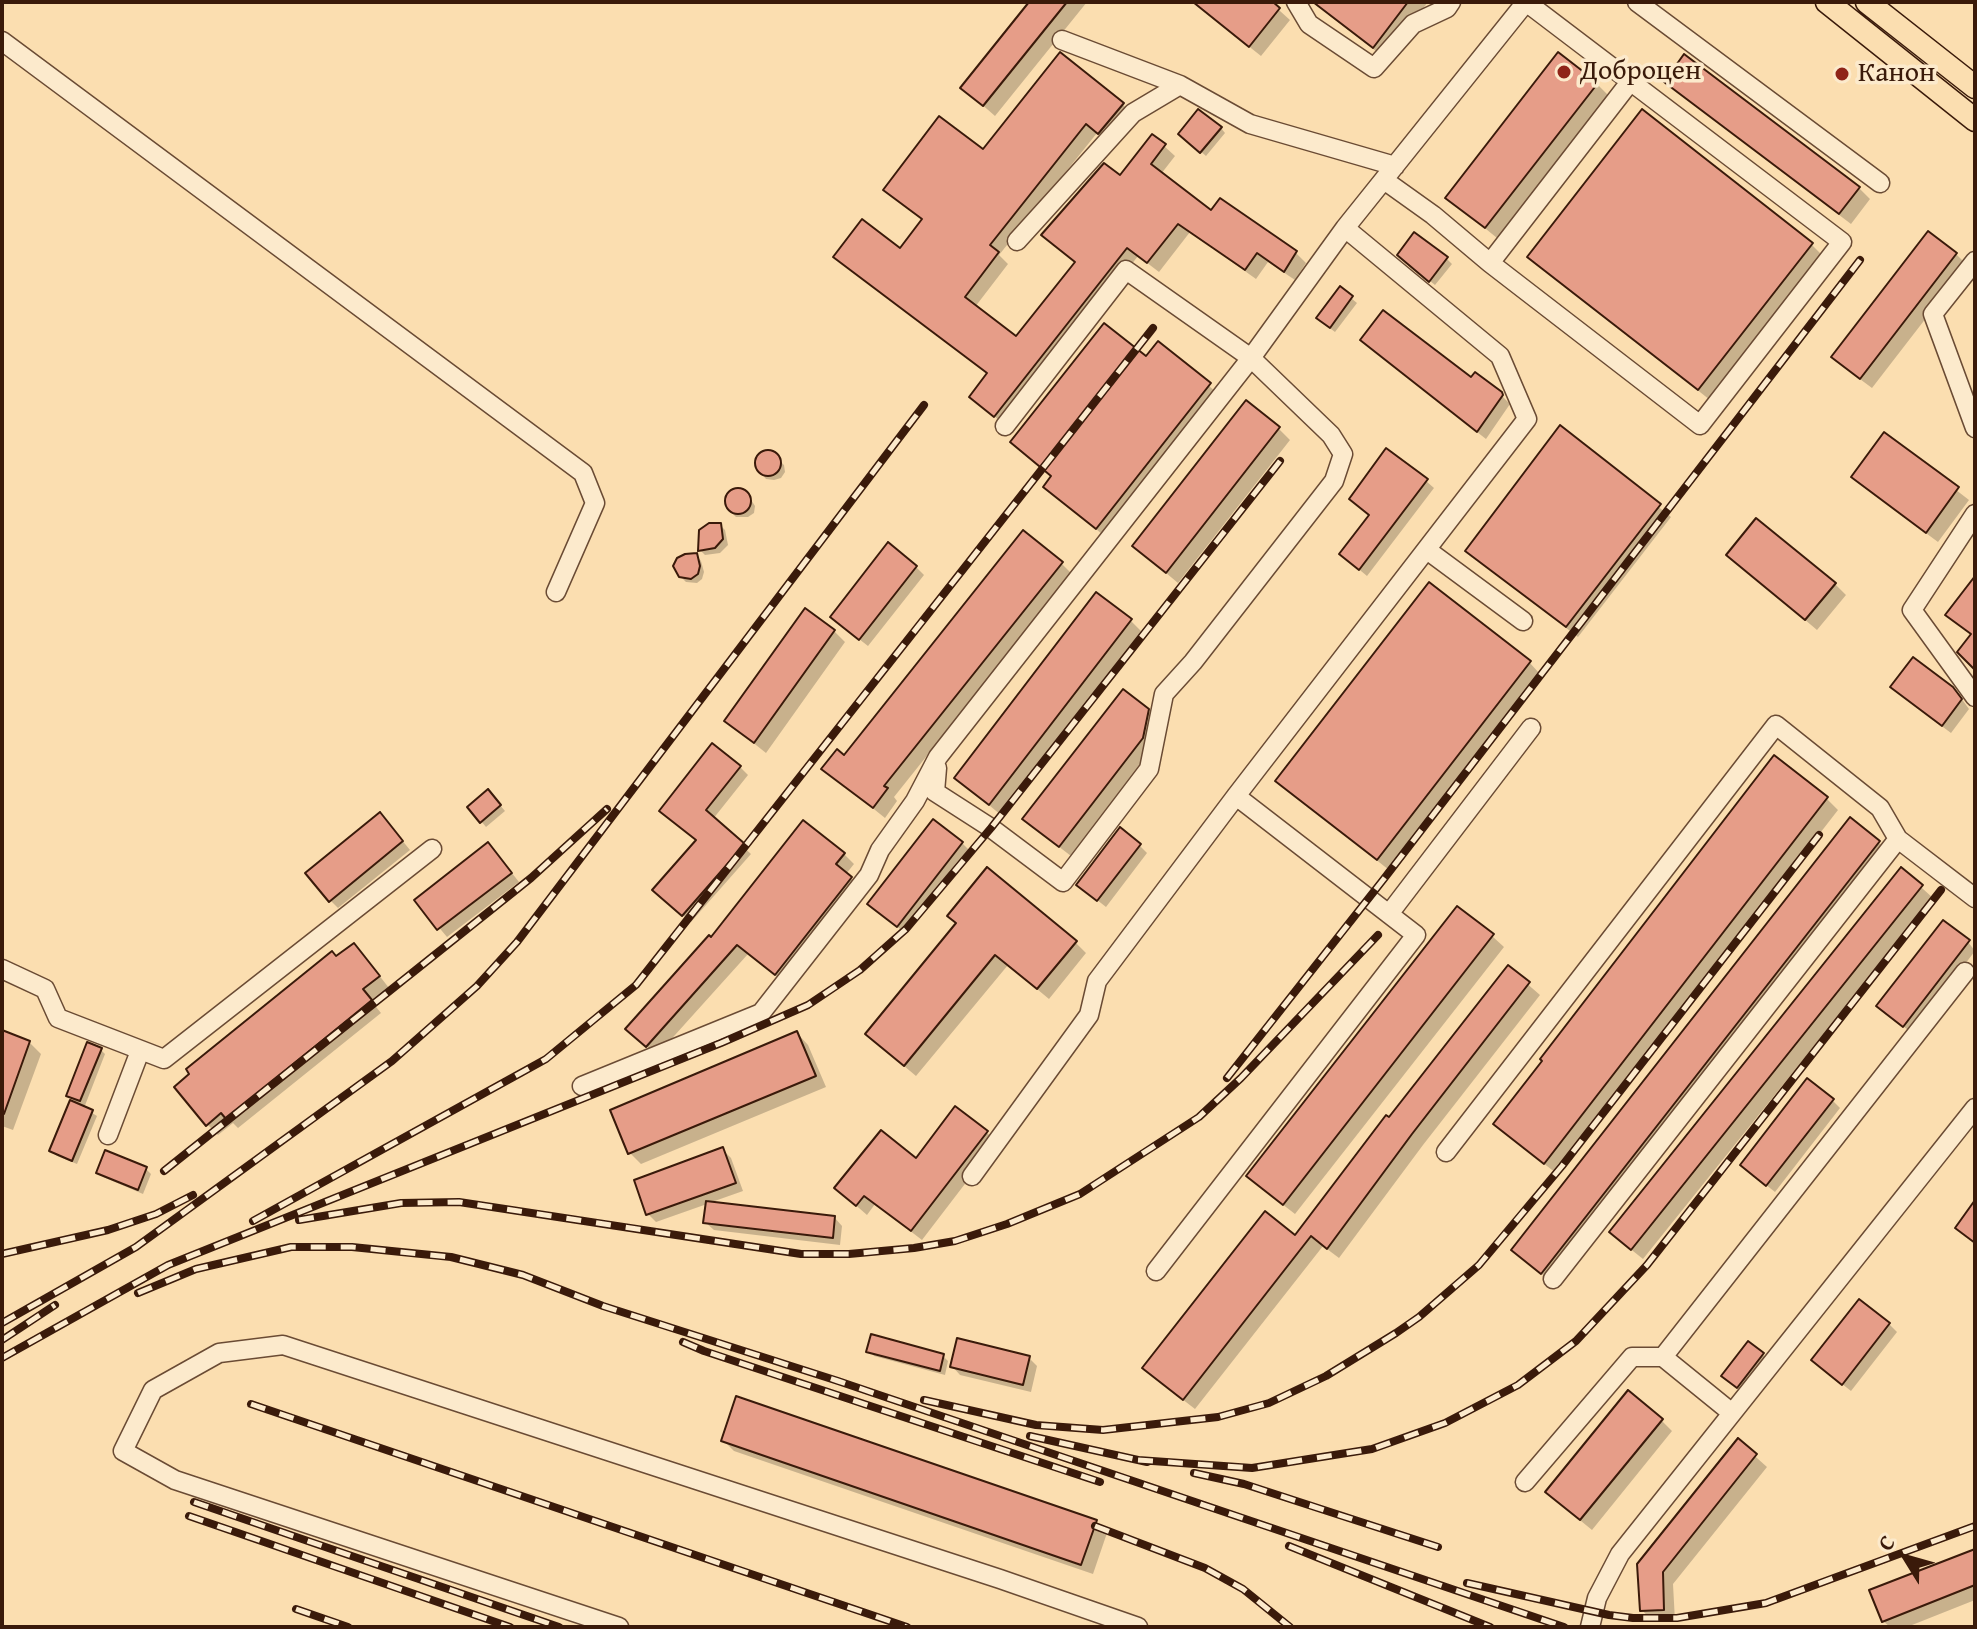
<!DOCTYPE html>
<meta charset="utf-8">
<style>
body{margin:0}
#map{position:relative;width:1977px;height:1629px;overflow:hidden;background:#fbdeb0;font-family:"Gentium Book Plus",serif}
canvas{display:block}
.frame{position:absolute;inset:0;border:4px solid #3a1a0a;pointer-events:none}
.north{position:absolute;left:1865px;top:1517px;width:80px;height:80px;-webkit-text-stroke:6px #fceacc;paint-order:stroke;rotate:307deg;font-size:22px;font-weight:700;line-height:32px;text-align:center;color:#3a1a0a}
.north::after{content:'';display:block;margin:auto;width:28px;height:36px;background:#3a1a0a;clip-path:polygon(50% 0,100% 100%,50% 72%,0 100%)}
</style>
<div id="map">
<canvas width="1977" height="1629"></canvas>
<div class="frame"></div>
<div class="north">С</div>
</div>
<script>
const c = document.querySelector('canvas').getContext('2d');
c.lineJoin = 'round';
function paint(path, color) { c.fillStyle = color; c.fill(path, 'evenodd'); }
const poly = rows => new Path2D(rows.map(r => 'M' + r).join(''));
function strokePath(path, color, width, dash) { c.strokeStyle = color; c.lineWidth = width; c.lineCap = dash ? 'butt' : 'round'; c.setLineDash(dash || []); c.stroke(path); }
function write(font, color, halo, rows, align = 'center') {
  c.font = font + ' "Gentium Book Plus",serif'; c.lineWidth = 7; c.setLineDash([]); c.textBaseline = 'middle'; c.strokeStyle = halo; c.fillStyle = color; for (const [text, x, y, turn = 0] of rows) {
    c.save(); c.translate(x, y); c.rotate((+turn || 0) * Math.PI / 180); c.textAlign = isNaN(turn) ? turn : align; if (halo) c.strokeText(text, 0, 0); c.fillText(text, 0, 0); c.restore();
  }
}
paint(poly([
 [1032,2,1087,2,995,116,963,88],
 [1193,2,1270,2,1290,20,1261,56],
 [1321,2,1428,2,1385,58,1330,16,1319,5],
 [1666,81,1859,188,1870,199,1851,224,1677,92],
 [1597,84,1608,95,1497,238,1448,198],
 [1122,104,1133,115,1109,143,1097,133,999,255,1008,264,975,307,1017,339,1076,263,1044,235,1164,146,1175,156,1161,174,1211,213,1220,200,1296,253,1306,263,1295,280,1268,262,1256,279,1190,232,1159,272,1138,256,1006,426,971,397,989,374,836,257,900,251,924,221,886,190,983,152],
 [1221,128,1225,133,1206,156,1185,138],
 [1812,245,1823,256,1710,400,1530,257],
 [1956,254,1967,265,1872,388,1845,368],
 [1447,259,1452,264,1435,285,1404,260],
 [1340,289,1357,303,1335,332,1323,323],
 [1158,344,1221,396,1108,539,1045,487,1053,477,1012,442,1146,359],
 [1472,380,1502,396,1510,404,1486,439,1450,411],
 [1560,428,1671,517,1578,637,1479,562],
 [1279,429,1290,440,1178,583,1134,546],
 [1885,435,1969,500,1938,542,1865,488,1854,477],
 [770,452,784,465,785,472,781,478,774,480,766,479,761,473,757,462,760,455],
 [1426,481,1434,488,1367,576,1349,561,1371,516],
 [736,490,746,492,755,506,754,513,748,517,736,517,731,512,727,500,730,493],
 [720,525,725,530,728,545,720,553,705,555,700,550],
 [696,555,701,561,704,572,702,579,697,583,686,582,680,576],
 [1728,555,1835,584,1846,595,1817,630],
 [1061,563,1072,574,894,797,897,801,885,818,824,769,844,758],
 [916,567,924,575,868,646,841,625],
 [1131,621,1142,632,1001,815,956,778],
 [834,631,845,642,766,753,726,721],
 [1529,662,1540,674,1389,870,1277,781],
 [1900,695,1961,698,1969,709,1951,733],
 [1148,710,1159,722,1153,750,1071,856,1036,829],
 [740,767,748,775,713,819,751,854,691,922,663,898,698,841,669,818],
 [493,797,505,811,486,827,470,808],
 [1827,799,1838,810,1556,1173,1507,1135,1496,1124],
 [388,823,410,850,338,908,330,900],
 [962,843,970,851,906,934,870,904],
 [1879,843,1890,854,1553,1283,1525,1261,1514,1250],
 [1139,845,1147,853,1106,907,1087,892],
 [496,853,519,882,447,937,416,900],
 [844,854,854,864,846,874,861,888,786,984,748,954,657,1055,638,1039,711,940],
 [1902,870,1933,898,1643,1259,1623,1243],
 [958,924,1075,942,1086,953,1049,999,1008,965,916,1076,879,1045],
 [1492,936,1504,947,1295,1214,1260,1187],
 [1968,942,1975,951,1912,1033,1887,1014],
 [364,956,389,988,372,1002,381,1013,238,1128,233,1123,218,1135,207,1124],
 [1509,968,1540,995,1423,1145,1339,1258,1323,1246,1195,1409,1156,1379,1295,1238],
 [2,1032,29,1042,41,1054,13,1130,2,1126],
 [797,1033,808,1045,826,1087,641,1164,630,1153,612,1111],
 [100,1049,105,1054,84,1108,97,1116,77,1164,57,1156,52,1151,80,1106,68,1095],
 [1832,1100,1840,1108,1775,1192,1751,1173],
 [986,1132,997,1142,922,1240,875,1204,867,1215,836,1188],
 [723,1150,731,1158,743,1191,709,1203,834,1217,842,1226,840,1245,714,1230,705,1222,707,1204,656,1222,648,1214],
 [146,1169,151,1174,143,1194,103,1177,98,1172],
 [1889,1324,1897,1332,1851,1391,1822,1368],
 [869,1351,943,1356,948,1361,945,1375,874,1356],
 [1763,1355,1768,1360,1743,1392,1728,1381],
 [1029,1358,1037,1366,1031,1392,960,1375,952,1366],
 [1661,1420,1672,1431,1592,1530,1559,1503],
 [723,1440,1096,1522,1107,1533,1093,1574,734,1451],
 [1738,1441,1767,1467,1673,1584,1675,1621,1653,1622,1642,1610,1639,1565],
 [1975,1551,1975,1600,1907,1627,1890,1627,1883,1621]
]), '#0003');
const building = poly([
 [1029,2,1067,2,983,106,960,88,1029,2],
 [1193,2,1273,2,1280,8,1249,47,1193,2],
 [1313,2,1408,2,1373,48,1313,2],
 [1060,52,1124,103,1098,134,1086,124,990,245,999,252,965,297,1016,336,1075,262,1041,235,1104,163,1120,175,1152,134,1166,144,1151,164,1211,210,1220,198,1297,251,1284,272,1257,253,1245,270,1178,224,1147,263,1127,248,994,417,969,397,987,373,833,257,862,219,900,248,922,219,883,190,939,116,983,149,1060,52],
 [1558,52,1598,83,1485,228,1445,198,1558,52],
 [1684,54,1860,187,1839,214,1664,82,1684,54],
 [1198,109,1222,127,1200,153,1178,134,1198,109],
 [1642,109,1813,243,1698,390,1527,257,1642,109],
 [1928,231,1957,253,1860,379,1831,357,1928,231],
 [1414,232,1448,257,1429,282,1397,255,1414,232],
 [1340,286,1353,296,1330,328,1316,318,1340,286],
 [1383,310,1471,377,1475,372,1502,392,1503,395,1477,432,1360,340,1383,310],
 [1104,323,1146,356,1158,341,1211,383,1096,529,1043,487,1051,476,1010,442,1104,323],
 [1246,400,1280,427,1166,573,1132,546,1246,400],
 [1560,425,1661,504,1566,627,1465,551,1560,425],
 [1884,432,1959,487,1926,533,1851,477,1884,432],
 [1386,448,1428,479,1359,570,1339,554,1369,515,1349,499,1386,448],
 '755 463a13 13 0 1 1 26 0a13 13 0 1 1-26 0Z',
 '725 501a13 13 0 1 1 26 0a13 13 0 1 1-26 0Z',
 [1756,518,1836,583,1805,620,1726,555,1756,518],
 [709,523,721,523,723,539,715,548,698,551,699,530,709,523],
 [1023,530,1063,562,884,786,888,788,873,808,821,769,837,749,844,755,1023,530],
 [888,542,917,566,859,640,830,617,888,542],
 [697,553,700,566,698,574,691,579,679,577,673,566,677,558,685,554,697,553],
 [1975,576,1975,670,1957,652,1971,634,1945,615,1975,576],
 [1429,582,1531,661,1377,860,1275,781,1429,582],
 [1096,592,1132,619,989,805,954,778,1096,592],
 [805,608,835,630,754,743,724,721,805,608],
 [1913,657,1953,687,1962,699,1942,726,1890,687,1913,657],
 [1123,689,1149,709,1143,738,1059,847,1022,819,1123,689],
 [712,743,741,766,706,810,745,844,682,916,652,890,696,840,659,811,712,743],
 [1774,755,1828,797,1544,1164,1493,1124,1542,1061,1540,1059,1774,755],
 [488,789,501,805,480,823,467,807,488,789],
 [380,812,403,841,329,902,305,873,380,812],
 [1850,817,1880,841,1541,1274,1511,1250,1850,817],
 [933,819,963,842,897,927,867,904,933,819],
 [803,820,845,853,836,864,852,877,775,975,737,945,646,1047,625,1029,709,935,711,937,803,820],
 [1120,827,1141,844,1097,901,1076,885,1120,827],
 [488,842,512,873,437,930,414,900,488,842],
 [987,867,1077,941,1037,989,995,955,904,1066,865,1034,956,923,947,916,987,867],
 [1901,867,1923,885,1631,1250,1609,1232,1901,867],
 [1457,906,1494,934,1283,1205,1246,1176,1457,906],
 [1943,920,1970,940,1903,1027,1876,1006,1943,920],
 [354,943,380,976,363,989,372,1000,226,1119,221,1113,206,1126,174,1087,189,1074,186,1069,332,951,336,956,354,943],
 [1508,965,1530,982,1412,1134,1327,1249,1311,1236,1183,1400,1142,1368,1265,1211,1295,1235,1386,1115,1389,1117,1508,965],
 [2,1030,30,1041,4,1114,2,1114,2,1030],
 [797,1031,816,1076,628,1154,610,1110,797,1031],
 [87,1042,102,1048,80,1101,66,1096,87,1042],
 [1807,1078,1834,1099,1766,1186,1740,1165,1807,1078],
 [70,1100,93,1110,72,1161,49,1151,70,1100],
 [955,1106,988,1131,911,1231,864,1196,856,1206,834,1188,881,1130,916,1158,955,1106],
 [723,1147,736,1183,646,1215,634,1180,723,1147],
 [105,1150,147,1167,138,1190,96,1173,105,1150],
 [1975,1200,1975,1243,1955,1228,1975,1200],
 [706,1201,835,1216,833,1238,703,1223,706,1201],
 [1859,1299,1890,1323,1842,1385,1811,1360,1859,1299],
 [871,1334,944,1354,940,1371,866,1352,871,1334],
 [957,1338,1030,1356,1023,1385,950,1367,957,1338],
 [1748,1341,1764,1353,1737,1388,1721,1376,1748,1341],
 [1628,1390,1663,1419,1580,1520,1545,1492,1628,1390],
 [736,1396,1097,1520,1081,1565,721,1441,736,1396],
 [1738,1438,1757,1454,1663,1572,1664,1610,1640,1611,1637,1564,1738,1438],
 [1975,1549,1975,1585,1882,1622,1869,1590,1975,1549]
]);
paint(building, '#e69d88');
strokePath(building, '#3a1a0a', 2);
const minor = poly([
 [1296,2,1309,24,1374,68,1413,24,1447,8,1451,2],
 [1526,2,1842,242,1700,425,1490,263,1630,82],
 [1637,2,1880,183],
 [1062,40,1180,85],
 [2,41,583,473,595,503,556,592],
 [1384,180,1433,215,1490,263],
 [1017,241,1133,113,1180,85,1250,124,1395,166],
 [1975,261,1933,314,1975,428],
 [1975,514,1912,610,1975,697],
 [1427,550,1523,621],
 [937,768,935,792,991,828,1063,882,1149,769,1164,694,1193,662,1334,481,1343,454,1331,435,1251,358,1345,228],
 [1389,914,1531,728],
 [2,969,45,989,58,1018,164,1059,432,849],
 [582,1086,761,1013,869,875,880,850,915,801,938,757,1251,358,1126,270,1005,426],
 [108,1135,140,1051],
 [1446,1152,1776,725,1880,808,1898,839],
 [972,1176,1089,1015,1097,981,1236,796,1527,419,1500,356,1345,228,1526,2],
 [1156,1271,1416,935,1236,796],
 [1553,1279,1898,839,1975,898],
 [1732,1413,1663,1357,1965,972],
 [1525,1482,1632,1357,1663,1357],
 [619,1627,175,1480,123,1451,153,1390,219,1353,283,1345,1000,1579,1138,1627],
 [1590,1627,1597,1598,1620,1554,1975,1108]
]);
const major = poly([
 [1827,2,1975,120],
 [1867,2,1975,87]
]);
strokePath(minor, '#6a4b34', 21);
strokePath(major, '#3a1a0a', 25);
strokePath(minor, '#fceacc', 18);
strokePath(major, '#fbdeb0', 22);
const rail = poly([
 [1227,1078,1383,880,1860,260],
 [164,1171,531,878,607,809],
 [299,1220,401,1203,459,1202,801,1254,849,1254,914,1248,955,1241,1007,1224,1080,1194,1199,1117,1241,1078,1378,935],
 [253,1221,546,1059,636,985,1153,328],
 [2,1254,108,1230,156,1214,193,1195],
 [138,1293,196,1269,291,1247,352,1247,451,1257,523,1275,603,1306,838,1381,1564,1627],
 [2,1323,136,1247,392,1061,477,986,517,942,924,405],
 [2,1340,55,1305],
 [683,1342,704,1351,1100,1482],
 [2,1358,168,1265,721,1043,808,1005,860,970,906,929,991,828,1280,461],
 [924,1400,1036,1425,1103,1430,1218,1417,1269,1403,1326,1376,1396,1333,1419,1317,1479,1265,1562,1166,1819,835],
 [251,1404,907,1627],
 [1030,1436,1147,1462],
 [1138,1460,1252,1468,1372,1449,1445,1423,1518,1385,1576,1341,1647,1265,1941,890],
 [1194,1473,1244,1484,1438,1547],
 [194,1502,559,1627],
 [189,1516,510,1627],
 [1095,1526,1205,1568,1243,1589,1290,1627],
 [1289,1546,1490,1627],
 [1467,1583,1609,1615,1633,1618,1677,1618,1766,1603,1975,1526],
 [296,1609,348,1627]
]);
strokePath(rail, '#3a1a0a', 8);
strokePath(rail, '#fceacc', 5, [15]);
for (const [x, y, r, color] of [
 [1564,72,8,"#8f2418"],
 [1842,74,8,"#8f2418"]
]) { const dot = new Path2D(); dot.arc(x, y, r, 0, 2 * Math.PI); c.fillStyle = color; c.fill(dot); strokePath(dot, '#fceacc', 3); }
write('28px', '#3a1a0a', '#fceacc', [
 ["Доброцен",1580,72],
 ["Канон",1858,74]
], 'left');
</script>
